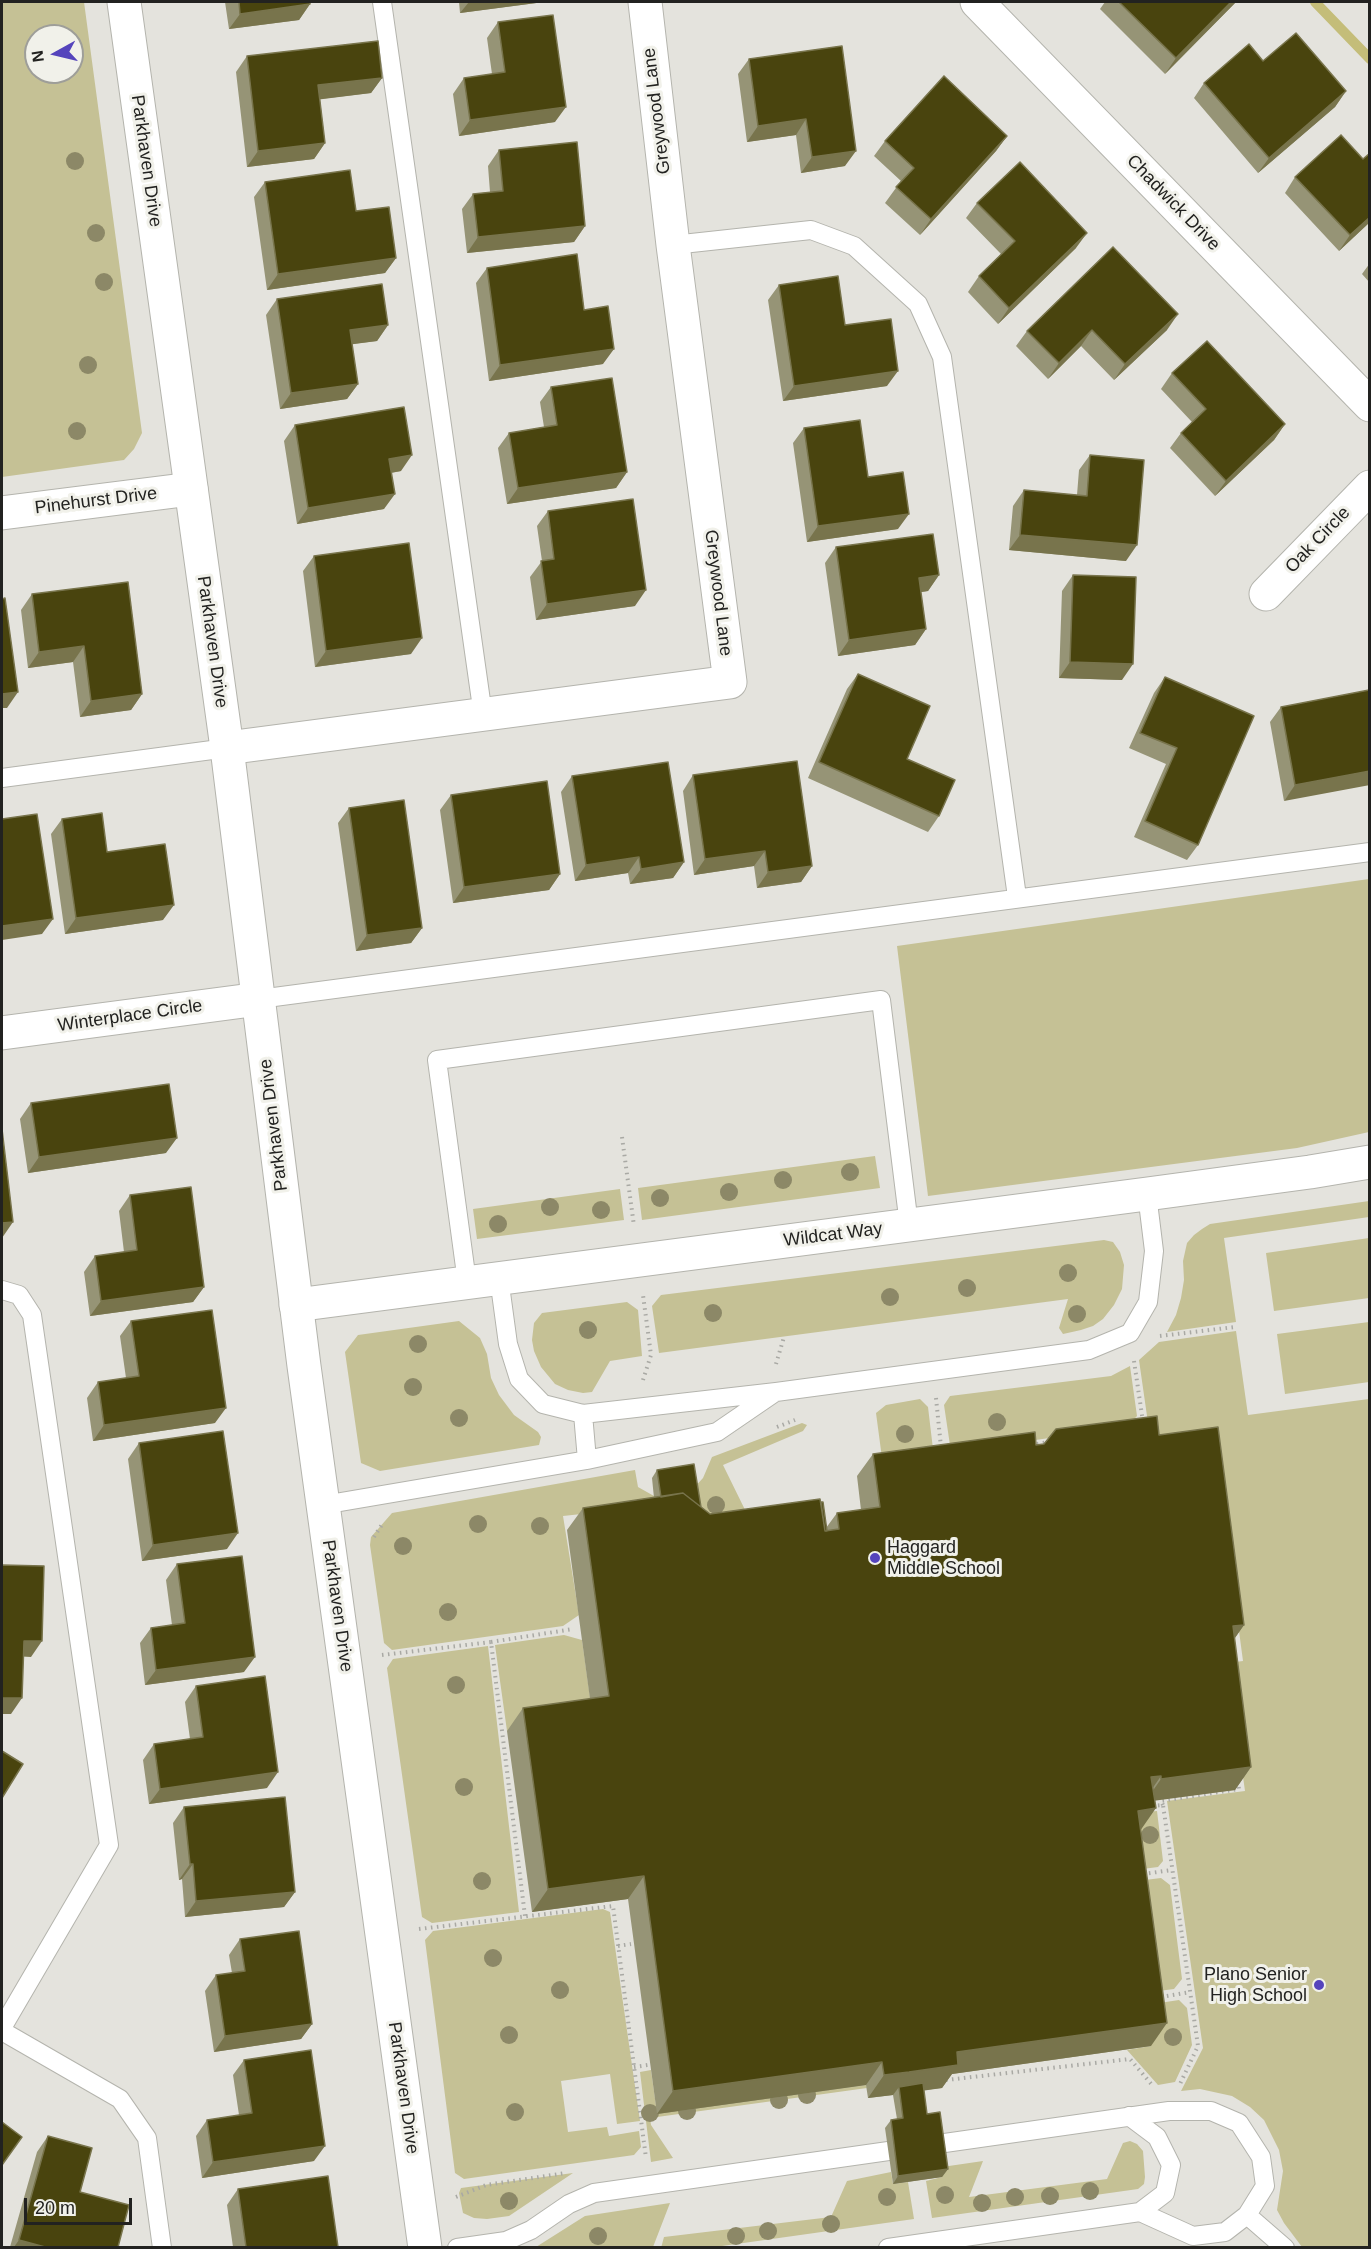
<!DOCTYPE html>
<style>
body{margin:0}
#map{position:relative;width:1371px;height:2249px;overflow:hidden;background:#e4e3dd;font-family:Arial,sans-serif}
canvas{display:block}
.frame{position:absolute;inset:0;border:3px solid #222220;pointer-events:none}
.north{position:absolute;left:24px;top:24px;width:60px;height:60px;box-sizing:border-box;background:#f1f1ea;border:2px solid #9e9e99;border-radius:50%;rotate:262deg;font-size:16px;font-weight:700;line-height:24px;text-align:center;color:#222220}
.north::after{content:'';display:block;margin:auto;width:21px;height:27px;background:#5544bc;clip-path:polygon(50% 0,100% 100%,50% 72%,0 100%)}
.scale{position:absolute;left:24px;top:2198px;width:108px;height:27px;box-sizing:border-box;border:3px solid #222220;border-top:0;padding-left:8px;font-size:18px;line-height:21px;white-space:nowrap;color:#222220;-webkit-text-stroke:4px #f1f1ea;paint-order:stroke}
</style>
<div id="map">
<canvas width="1371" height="2249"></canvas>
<div class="frame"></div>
<div class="north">N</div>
<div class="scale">20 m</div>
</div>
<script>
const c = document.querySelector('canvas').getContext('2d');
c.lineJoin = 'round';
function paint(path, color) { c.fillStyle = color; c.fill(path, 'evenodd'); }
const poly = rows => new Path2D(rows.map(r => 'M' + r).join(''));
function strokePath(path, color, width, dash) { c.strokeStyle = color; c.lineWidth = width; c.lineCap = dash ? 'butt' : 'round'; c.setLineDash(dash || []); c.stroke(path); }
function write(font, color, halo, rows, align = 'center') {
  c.font = font + ' Arial,sans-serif'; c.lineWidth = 6; c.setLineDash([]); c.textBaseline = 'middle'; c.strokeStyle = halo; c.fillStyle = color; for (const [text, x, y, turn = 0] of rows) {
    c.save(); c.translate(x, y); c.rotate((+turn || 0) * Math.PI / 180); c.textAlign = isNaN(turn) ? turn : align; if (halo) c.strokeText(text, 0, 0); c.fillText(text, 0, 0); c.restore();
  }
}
paint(poly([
 [2,2,84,2,142,433,134,449,124,460,2,477],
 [36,36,72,36,72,72,36,72],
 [1369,879,1369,1132,1297,1148,928,1196,897,946],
 [875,1156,880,1188,642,1220,638,1188],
 [620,1189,624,1220,477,1239,473,1209],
 [1369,1201,1369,1217,1224,1238,1236,1322,1167,1332,1176,1315,1181,1298,1184,1280,1183,1261,1187,1243,1194,1235,1202,1229,1210,1224],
 [1369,1238,1369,1298,1274,1311,1266,1253],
 [1104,1240,1113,1242,1120,1252,1124,1265,1122,1289,1114,1305,1103,1319,1093,1326,1081,1330,1063,1334,1059,1328,1068,1299,659,1353,652,1306,661,1295],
 [627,1302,638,1310,642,1356,610,1361,592,1392,583,1393,568,1390,555,1384,541,1367,534,1351,532,1340,534,1323,542,1313],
 [459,1321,480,1338,487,1354,491,1378,499,1395,514,1415,538,1432,541,1437,539,1445,380,1471,361,1463,345,1352,358,1335],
 [1369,1322,1369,1382,1285,1394,1277,1334],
 [1236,1331,1248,1415,1369,1399,1369,2247,1302,2247,1284,2223,1277,2210,1283,2171,1279,2150,1264,2120,1250,2107,1232,2096,1200,2089,1181,2091,1203,2048,1167,1801,1245,1791,1227,1663,1243,1661,1213,1436,1151,1444,1139,1360,1159,1342],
 [1130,1366,1137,1416,1127,1427,951,1452,944,1405,950,1396,1111,1376],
 [920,1399,928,1407,935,1466,884,1473,876,1413,886,1405],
 [802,1423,807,1425,803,1431,723,1465,750,1520,699,1536,691,1491,703,1478,712,1457],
 [635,1470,638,1487,654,1496,655,1506,563,1516,579,1615,563,1626,392,1650,384,1643,370,1545,371,1537,392,1513],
 [564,1635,582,1640,593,1719,507,1731,495,1645],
 [488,1646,519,1912,432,1923,422,1917,387,1668,393,1659],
 [1157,1811,1163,1861,1158,1867,1127,1871,1137,1813],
 [1161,1878,1170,1885,1182,1979,1174,1989,1143,1993,1129,1882],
 [603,1909,610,1912,640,2121,617,2124,610,2074,561,2081,568,2132,607,2127,609,2136,639,2131,641,2147,634,2155,464,2179,455,2173,425,1940,433,1931],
 [1179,2000,1187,2008,1192,2045,1175,2082,1158,2085,1127,2050,1151,2046,1146,2005],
 [651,2070,657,2113,866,2085,867,2088,650,2118,651,2125,673,2158,651,2162,640,2072],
 [1130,2141,1137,2144,1143,2151,1145,2177,1144,2184,1138,2189,932,2218,926,2181,942,2177,942,2167,983,2161,969,2197,1107,2179,1123,2143],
 [891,2172,893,2184,908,2182,914,2219,715,2247,661,2248,664,2237,831,2217,847,2181],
 [573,2173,509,2216,487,2219,474,2218,463,2213,459,2193,461,2188],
 [670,2203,653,2247,536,2247,585,2216]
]), '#c5c195');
strokePath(poly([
 [1315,2,1370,59]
]), '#c4bd79', 10);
const service = poly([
 [382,2,483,715],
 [673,245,811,230,854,246,918,304,942,357,1017,897],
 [2,778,227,748],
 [259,999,1370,852],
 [499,1278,508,1344,519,1379,543,1404,583,1414,776,1392,1089,1350,1130,1333,1148,1302,1154,1251,1147,1194],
 [467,1282,437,1060,881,1000,909,1225],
 [2,1290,19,1295,32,1315,109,1845,2,2028],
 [583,1414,587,1460],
 [323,1505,587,1460,717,1432,774,1393],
 [2,2031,120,2099,147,2138,162,2248],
 [1129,2116,1157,2137,1171,2165,1165,2193,1140,2212],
 [1247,2215,1285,2248],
 [457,2248,506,2241,531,2230,569,2204,594,2193,1169,2111,1211,2111,1239,2123,1261,2157,1265,2186,1247,2215,1225,2232,1193,2236,1140,2212,888,2248]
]);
const minor = poly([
 [977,2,1370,405],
 [2,513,191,489],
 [1266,594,1370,487],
 [227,748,730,682,673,245,645,2],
 [2,1033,259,999],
 [296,1305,1147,1194,1310,1172,1370,1162]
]);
const tertiary = poly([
 [124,2,227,748,304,1366,425,2248]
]);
strokePath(service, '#b4b4ad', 20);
strokePath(minor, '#b4b4ad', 35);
strokePath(tertiary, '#b4b4ad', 35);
strokePath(poly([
 [622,1137,634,1226],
 [1160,1336,1235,1327],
 [1134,1361,1143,1422],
 [776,1364,784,1337],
 [643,1380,651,1355,643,1295],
 [936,1398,941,1447],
 [777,1427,795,1420],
 [1031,1445,1048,1442],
 [374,1537,383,1523],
 [491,1642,573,1629],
 [382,1655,491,1642,525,1916],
 [1163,1805,1161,1801,1239,1789,1238,1781],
 [1152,1806,1163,1805,1198,2046,1180,2084],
 [1143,1874,1172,1870],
 [419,1929,613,1906,646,2158],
 [618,1946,631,1944],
 [1161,1997,1190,1992],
 [634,2067,648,2065],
 [946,2080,1130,2059,1153,2086],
 [456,2197,486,2185,566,2173]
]), '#a9a9a4', 4, [1.5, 4.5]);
strokePath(service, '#fff', 18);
strokePath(minor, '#fff', 33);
strokePath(tertiary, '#fff', 33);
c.fillStyle = '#8c8867';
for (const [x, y] of [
 [75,161],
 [96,233],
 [104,282],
 [88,365],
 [77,431],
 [850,1172],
 [783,1180],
 [729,1192],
 [660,1198],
 [550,1207],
 [601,1210],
 [498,1224],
 [1068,1273],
 [967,1288],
 [890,1297],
 [713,1313],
 [1077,1314],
 [588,1330],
 [418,1344],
 [413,1387],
 [459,1418],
 [997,1422],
 [905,1434],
 [716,1505],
 [478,1524],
 [540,1526],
 [403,1546],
 [448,1612],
 [456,1685],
 [464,1787],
 [1150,1835],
 [482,1881],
 [493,1958],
 [560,1990],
 [509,2035],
 [1173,2037],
 [807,2095],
 [779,2100],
 [687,2111],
 [515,2112],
 [650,2113],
 [1090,2191],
 [945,2195],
 [1050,2196],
 [887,2197],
 [1015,2197],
 [509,2201],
 [982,2203],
 [831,2224],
 [768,2231],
 [598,2236],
 [736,2236]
]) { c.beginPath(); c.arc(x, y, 9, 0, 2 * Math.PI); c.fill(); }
paint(poly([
 [225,2,310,2,310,4,299,20,229,29],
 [459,2,544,2,460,13],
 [1105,2,1236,2,1165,74,1100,9],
 [498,22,555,122,459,136,453,94,464,78,492,74,487,38],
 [842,46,845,166,801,173,796,135,747,142,738,74,749,59],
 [247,56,382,78,371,93,320,99,325,143,314,159,247,167,236,72],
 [1263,61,1346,91,1335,107,1258,173,1194,98,1204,83],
 [1007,136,996,151,920,235,885,203,901,181,874,156,885,141],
 [499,150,585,226,574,242,467,253,462,209,473,194,490,192,488,166],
 [1363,159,1370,222,1339,251,1285,193,1295,177],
 [265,182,356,211,396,258,385,273,267,290,254,197],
 [977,203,1076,248,998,324,968,292,979,276,1001,254,966,218],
 [1370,263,1370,283,1362,274],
 [487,268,584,310,603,364,489,381,476,283],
 [779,285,845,325,887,386,783,401,768,300],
 [277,299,388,325,377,341,352,344,358,384,347,399,280,409,266,315],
 [1167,330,1114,380,1081,346,1048,379,1016,346,1027,331],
 [1172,373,1285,424,1274,440,1215,496,1170,448,1181,433,1192,422,1161,389],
 [551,387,627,472,616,488,507,504,498,448,509,433,544,427,540,402],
 [295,425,401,471,391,473,384,509,297,524,284,441],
 [804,428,868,477,898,529,807,542,793,443],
 [1090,455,1126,561,1009,550,1013,506,1024,490,1077,495,1079,470],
 [548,511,635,606,536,620,530,577,542,561,537,526],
 [836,547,939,575,928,591,921,592,926,629,915,645,838,656,825,563],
 [314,556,411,654,315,667,303,571],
 [1073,575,1122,680,1059,678,1062,591],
 [32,594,142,694,131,710,80,717,73,662,28,668,21,610],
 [858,674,939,816,928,832,808,778,847,689],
 [1165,677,1198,845,1187,860,1134,837,1166,764,1129,748,1154,693],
 [1370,694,1284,801,1270,722,1281,707],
 [693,775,812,866,801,882,757,888,754,866,694,875,683,791],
 [572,776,684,862,673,878,630,884,628,873,575,881,561,792],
 [451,795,560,874,549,890,453,903,440,810],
 [349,808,422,928,411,943,356,951,338,823],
 [62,819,107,852,163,920,65,934,51,834],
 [31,1103,166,1153,28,1173,20,1119],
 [130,1195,204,1287,193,1302,90,1316,84,1272,95,1256,124,1252,119,1211],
 [131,1321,215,1423,93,1441,87,1398,98,1382,126,1378,120,1336],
 [1159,1435,1244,1625,1234,1639,1251,1767,1235,1790,1154,1800,1140,1830,1151,2046,952,2074,942,2088,924,2090,927,2114,948,2169,942,2177,893,2184,885,2128,891,2120,897,2119,893,2095,868,2098,866,2085,657,2114,628,1899,532,1912,507,1731,523,1708,590,1699,567,1530,583,1508,654,1498,652,1478,657,1470,710,1514,826,1528,837,1513,861,1510,857,1476,873,1454,1036,1445],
 [139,1443,227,1549,142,1561,128,1459],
 [177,1564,244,1672,145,1685,140,1643,151,1628,172,1625,166,1580],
 [196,1686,267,1788,149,1804,143,1760,154,1744,190,1739,185,1702],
 [184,1807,295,1892,284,1907,185,1917,182,1879,179,1880,173,1823],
 [240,1939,312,2024,301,2039,214,2052,205,1991,216,1975,232,1973,229,1955],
 [244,2060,314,2161,202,2178,196,2136,207,2120,239,2115,233,2075],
 [48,2136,80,2192,118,2247,10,2247,37,2152],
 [238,2189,338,2247,233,2247,227,2205]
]), '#969476');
paint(poly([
 [469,2,544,2,460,13],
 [1231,2,1236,2,1165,74,1176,58],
 [310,4,299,20,229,29,240,14],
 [382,78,371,93,307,101,318,85],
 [1346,91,1335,107,1258,173,1269,158],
 [566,107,555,122,459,136,470,120],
 [806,119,796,135,747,142,758,126],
 [1007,136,996,151,920,235,931,219],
 [325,143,314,159,247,167,258,151],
 [856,151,845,166,801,173,812,157],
 [1370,217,1370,222,1339,251,1350,235],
 [585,226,574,242,467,253,478,237],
 [1087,233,1076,248,998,324,1009,308],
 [396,258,385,273,267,290,278,274],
 [1178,314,1167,330,1114,380,1125,364],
 [388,325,377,341,339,346,350,330],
 [1092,330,1081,346,1048,379,1059,363],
 [614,349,603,364,489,381,500,365],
 [898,371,887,386,783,401,794,386],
 [358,384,347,399,280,409,291,393],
 [1285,424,1274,440,1215,496,1226,481],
 [412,455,401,471,378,475,389,459],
 [627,472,616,488,507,504,518,488],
 [395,494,384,509,297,524,308,508],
 [909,514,898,529,807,542,818,526],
 [1020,535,1137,545,1126,561,1009,550],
 [939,575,928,591,908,594,919,578],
 [646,590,635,606,536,620,547,604],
 [926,629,915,645,838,656,849,640],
 [422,638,411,654,315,667,326,651],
 [84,646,73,662,28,668,39,652],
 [1070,662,1133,664,1122,680,1059,678],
 [18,692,7,708,2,708,2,694],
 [142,694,131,710,80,717,91,701],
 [1370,771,1370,785,1284,801,1295,785],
 [765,851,754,866,694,875,705,859],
 [639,857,628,873,575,881,586,865],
 [684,862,673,878,630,884,641,869],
 [812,866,801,882,757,888,768,872],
 [560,874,549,890,453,903,464,887],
 [174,905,163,920,65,934,76,918],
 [53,919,42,934,2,940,2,926],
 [422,928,411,943,356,951,367,935],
 [177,1138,166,1153,28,1173,39,1157],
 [13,1222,2,1238,2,1223],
 [204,1287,193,1302,90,1316,101,1301],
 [226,1408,215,1423,93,1441,104,1425],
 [238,1533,227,1549,142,1561,153,1545],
 [1244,1625,1228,1648,1233,1626],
 [24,1641,42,1641,31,1657,13,1656],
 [255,1657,244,1672,145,1685,156,1670],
 [2,1698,22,1698,11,1714,2,1714],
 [1251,1767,1235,1790,1145,1802,1161,1779],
 [278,1772,267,1788,149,1804,160,1789],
 [1161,1776,1145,1799,1151,1777],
 [1156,1808,1140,1831,1138,1811],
 [190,1864,193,1864,182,1879,179,1880],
 [644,1876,628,1899,532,1912,548,1889],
 [295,1892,284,1907,185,1917,196,1901],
 [1167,2023,1151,2046,952,2074,942,2088,900,2094,899,2087,893,2095,868,2098,884,2075,957,2052],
 [312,2024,301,2039,214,2052,225,2036],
 [882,2062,866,2085,657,2114,673,2091],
 [325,2146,314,2161,202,2178,213,2162],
 [948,2169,942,2177,893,2184,898,2176],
 [19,2240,45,2247,14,2247]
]), '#78744c');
const building = poly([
 [239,2,310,2,310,4,240,14,239,2],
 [1119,2,1231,2,1176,58,1119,2],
 [553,15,566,107,470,120,464,78,505,72,498,22,553,15],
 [1296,33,1346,91,1269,158,1204,83,1249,44,1263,61,1296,33],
 [378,41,382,78,318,85,325,143,258,151,247,56,378,41],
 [842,46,856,151,812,157,806,119,758,126,749,59,842,46],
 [944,76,1007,136,931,219,896,187,914,168,885,141,944,76],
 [1341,135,1363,159,1370,153,1370,217,1350,235,1295,177,1341,135],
 [577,142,585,226,478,237,473,194,503,191,499,150,577,142],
 [1020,162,1087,233,1009,308,979,276,1015,241,977,203,1020,162],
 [350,170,356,211,389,207,396,258,278,274,265,182,350,170],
 [1113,247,1178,314,1125,364,1092,330,1059,363,1027,331,1113,247],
 [577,254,584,310,608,306,614,349,500,365,487,268,577,254],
 [838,276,845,325,891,319,898,371,794,386,779,285,838,276],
 [382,284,388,325,350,330,358,384,291,393,277,299,382,284],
 [1207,341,1285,424,1226,481,1181,433,1206,409,1172,373,1207,341],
 [612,378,627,472,518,488,509,433,557,425,551,387,612,378],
 [404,407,412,455,389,459,395,494,308,508,295,425,404,407],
 [860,420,868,477,903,472,909,514,818,526,804,428,860,420],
 [1090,455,1144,460,1137,545,1020,535,1024,490,1087,496,1090,455],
 [633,499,646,590,547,604,541,561,554,559,548,511,633,499],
 [933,534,939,575,919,578,926,629,849,640,836,547,933,534],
 [409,543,422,638,326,651,314,556,409,543],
 [1073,575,1136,577,1133,664,1070,662,1073,575],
 [128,582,142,694,91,701,84,646,39,652,32,594,128,582],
 [5,598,18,692,2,694,2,599,5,598],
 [858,674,930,706,907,759,955,780,939,816,819,762,858,674],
 [1165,677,1254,716,1198,845,1145,821,1177,748,1140,733,1165,677],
 [1369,690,1370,771,1295,785,1281,707,1369,690],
 [797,761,812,866,768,872,765,851,705,859,693,775,797,761],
 [668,762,684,862,641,869,639,857,586,865,572,776,668,762],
 [547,781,560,874,464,887,451,795,547,781],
 [404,800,422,928,367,935,349,808,404,800],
 [102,813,107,852,165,844,174,905,76,918,62,819,102,813],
 [37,814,53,919,2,926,2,819,37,814],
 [169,1084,177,1138,39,1157,31,1103,169,1084],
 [2,1129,13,1222,2,1223,2,1129],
 [191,1187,204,1287,101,1301,95,1256,137,1250,130,1195,191,1187],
 [212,1310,226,1408,104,1425,98,1382,139,1376,131,1321,212,1310],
 [1157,1416,1159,1435,1218,1427,1244,1625,1233,1626,1251,1767,1161,1779,1161,1776,1151,1777,1156,1808,1138,1811,1167,2023,957,2052,958,2065,909,2072,884,2075,882,2062,673,2091,644,1876,548,1889,523,1708,609,1696,583,1508,683,1493,710,1514,820,1499,825,1531,839,1529,837,1513,880,1507,873,1454,1035,1432,1036,1445,1044,1444,1056,1429,1157,1416],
 [223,1431,238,1533,153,1545,139,1443,223,1431],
 [694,1464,701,1507,683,1493,661,1497,657,1470,694,1464],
 [821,1502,823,1502,827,1531,825,1531,821,1502],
 [242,1556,255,1657,156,1670,151,1628,185,1623,177,1564,242,1556],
 [2,1565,44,1566,42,1641,24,1641,22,1698,2,1698,2,1565],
 [265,1676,278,1772,160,1789,154,1744,203,1737,196,1686,265,1676],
 [2,1751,23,1764,2,1798,2,1751],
 [285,1797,295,1892,196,1901,193,1864,190,1864,184,1807,285,1797],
 [299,1931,312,2024,225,2036,216,1975,245,1971,240,1939,299,1931],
 [311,2050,325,2146,213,2162,207,2120,252,2113,244,2060,311,2050],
 [923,2083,927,2114,940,2112,948,2169,898,2176,891,2120,903,2118,899,2087,923,2083],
 [2,2122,22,2137,2,2165,2,2122],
 [48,2136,92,2148,80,2192,129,2205,118,2247,45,2247,19,2240,48,2136],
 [328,2176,338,2247,246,2247,238,2189,328,2176]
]);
paint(building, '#49440e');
strokePath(building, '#78744c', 1.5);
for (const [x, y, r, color] of [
 [875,1558,6,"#5544bc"],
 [1319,1985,6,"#5544bc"]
]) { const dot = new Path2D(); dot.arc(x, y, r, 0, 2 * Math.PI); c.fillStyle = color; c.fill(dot); strokePath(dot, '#f1f1ea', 2); }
write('18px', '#222220', '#f1f1ea', [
 ["Greywood Lane",657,111,-97],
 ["Parkhaven Drive",146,161,82],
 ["Chadwick Drive",1173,203,46],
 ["Pinehurst Drive",96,501,-7],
 ["Oak Circle",1318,540,-46],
 ["Greywood Lane",718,593,83],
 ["Parkhaven Drive",212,642,82],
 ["Winterplace Circle",130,1016,-8],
 ["Parkhaven Drive",274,1125,-97],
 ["Wildcat Way",833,1235,-7],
 ["Parkhaven Drive",337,1606,82],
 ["Parkhaven Drive",403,2088,82]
]);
write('18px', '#222220', '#f1f1ea', [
 ["Haggard",887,1548],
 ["Middle School",887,1569],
 ["Plano Senior",1307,1975,"right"],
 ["High School",1307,1996,"right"]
], 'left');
</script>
